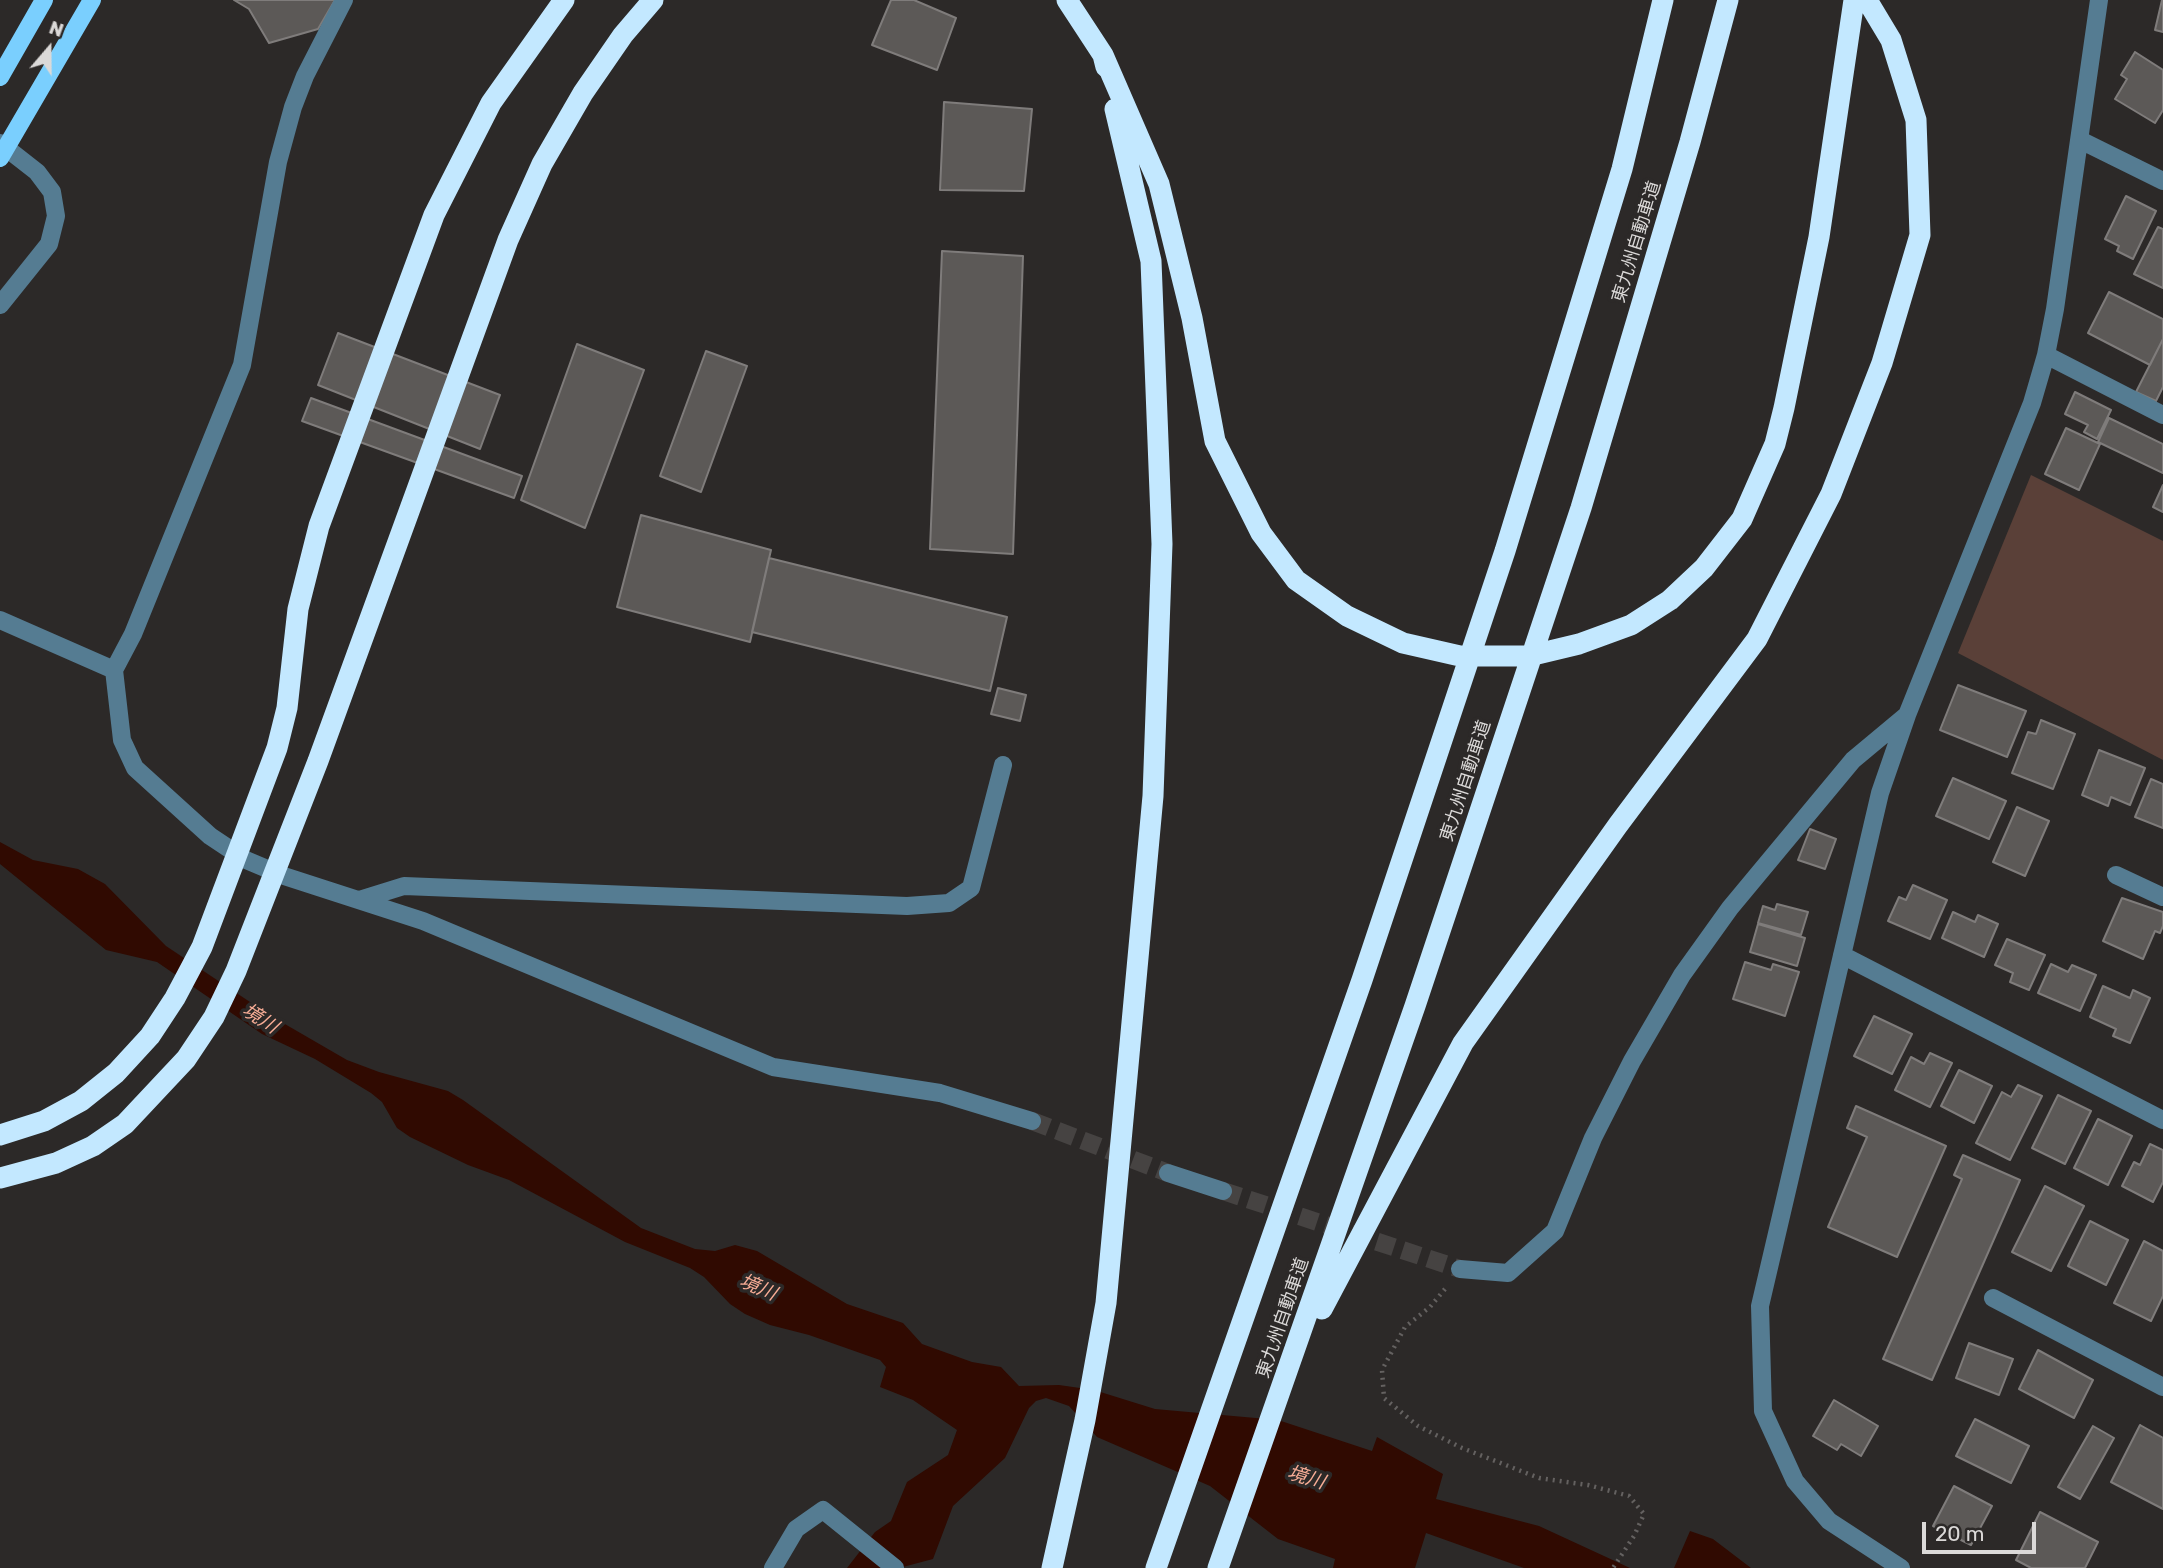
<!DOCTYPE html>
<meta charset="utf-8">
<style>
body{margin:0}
#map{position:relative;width:2163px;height:1568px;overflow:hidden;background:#2c2928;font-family:Rubik,sans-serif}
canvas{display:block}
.north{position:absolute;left:14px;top:14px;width:70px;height:70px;-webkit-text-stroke:5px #2c2928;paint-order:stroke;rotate:20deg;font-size:19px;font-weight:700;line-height:28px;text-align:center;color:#dbd9d8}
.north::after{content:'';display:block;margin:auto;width:24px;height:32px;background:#dbd9d8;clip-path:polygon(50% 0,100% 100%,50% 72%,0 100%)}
.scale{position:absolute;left:1922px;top:1522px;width:114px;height:32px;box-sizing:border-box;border:4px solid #dbd9d8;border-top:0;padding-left:9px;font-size:21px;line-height:24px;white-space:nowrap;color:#dbd9d8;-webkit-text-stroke:5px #2c2928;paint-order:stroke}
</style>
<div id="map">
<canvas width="2163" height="1568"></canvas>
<div class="north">N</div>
<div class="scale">20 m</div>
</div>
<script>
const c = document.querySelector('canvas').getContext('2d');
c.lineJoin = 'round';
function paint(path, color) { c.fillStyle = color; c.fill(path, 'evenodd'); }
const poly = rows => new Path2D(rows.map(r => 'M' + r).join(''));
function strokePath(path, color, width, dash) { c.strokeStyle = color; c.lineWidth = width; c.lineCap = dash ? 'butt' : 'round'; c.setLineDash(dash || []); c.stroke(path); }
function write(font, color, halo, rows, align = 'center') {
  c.font = font + ' Rubik,"Noto Sans JP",sans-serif'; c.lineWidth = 7; c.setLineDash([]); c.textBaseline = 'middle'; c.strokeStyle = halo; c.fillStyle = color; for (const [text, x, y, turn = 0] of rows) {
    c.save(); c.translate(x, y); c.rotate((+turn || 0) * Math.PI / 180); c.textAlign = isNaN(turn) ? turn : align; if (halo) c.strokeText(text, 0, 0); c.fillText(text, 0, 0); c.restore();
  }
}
paint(poly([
 [2031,475,2163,541,2163,760,1958,653]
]), '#5a4038');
paint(poly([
 [0,842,33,860,78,869,105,884,166,946,271,1016,347,1060,379,1072,448,1091,463,1100,641,1228,695,1249,715,1251,735,1245,757,1251,847,1304,903,1323,922,1344,972,1362,1001,1367,1019,1386,1059,1385,1094,1390,1155,1409,1278,1420,1372,1451,1377,1437,1443,1474,1436,1499,1539,1526,1630,1568,1524,1568,1426,1533,1415,1568,1333,1568,1335,1559,1278,1539,1210,1486,1097,1437,1069,1406,1046,1398,1036,1401,1029,1408,1005,1458,953,1506,933,1559,899,1568,847,1568,875,1532,891,1521,907,1482,948,1455,957,1430,913,1400,880,1387,886,1367,880,1360,809,1335,770,1325,745,1314,730,1304,704,1277,690,1268,625,1242,509,1180,468,1165,410,1137,397,1128,382,1102,371,1093,315,1059,262,1034,157,962,106,950,0,864],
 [1690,1531,1713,1539,1751,1568,1674,1568]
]), '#300a01');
const building = poly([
 [234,0,335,0,318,29,269,43,249,9,234,0],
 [891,0,914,0,956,18,937,70,872,45,891,0],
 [2162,0,2163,0,2163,32,2155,30,2162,0],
 [2135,52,2163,70,2163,110,2155,123,2115,99,2127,79,2121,75,2135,52],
 [944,102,1032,109,1024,191,940,190,944,102],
 [2126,196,2156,211,2133,259,2117,251,2119,246,2105,239,2126,196],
 [2158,227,2163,229,2163,288,2134,274,2158,227],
 [942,251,1023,256,1013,554,930,549,942,251],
 [2109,292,2163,319,2163,339,2150,365,2088,333,2109,292],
 [338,333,500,395,480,449,318,385,338,333],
 [2163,339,2163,387,2156,401,2136,392,2163,339],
 [577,344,644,370,585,528,521,500,577,344],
 [706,351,747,366,701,492,660,476,706,351],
 [2075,392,2111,410,2097,439,2084,432,2088,425,2065,414,2075,392],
 [311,398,522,476,514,498,302,421,311,398],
 [2109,418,2163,444,2163,473,2098,442,2109,418],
 [2066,428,2100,444,2079,490,2045,474,2066,428],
 [2163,485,2163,512,2153,507,2163,485],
 [641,515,771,550,750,642,617,607,641,515],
 [769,558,1007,617,990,691,752,632,769,558],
 [1958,685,2026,711,2007,757,1940,730,1958,685],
 [998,688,1026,695,1020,721,991,714,998,688],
 [2041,720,2075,734,2053,789,2012,773,2028,732,2036,734,2041,720],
 [2099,750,2145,768,2130,805,2111,797,2108,806,2082,795,2099,750],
 [1953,778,2006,801,1989,839,1936,816,1953,778],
 [2151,779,2163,784,2163,828,2135,817,2151,779],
 [2017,807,2049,821,2025,876,1993,862,2017,807],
 [1810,829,1836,839,1825,869,1798,860,1810,829],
 [1913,885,1947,900,1930,939,1888,921,1899,897,1906,900,1913,885],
 [2122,898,2163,912,2163,926,2160,933,2155,931,2143,959,2103,941,2122,898],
 [1777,904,1808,912,1801,935,1758,923,1763,906,1775,910,1777,904],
 [1953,912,1975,922,1978,915,1998,924,1984,957,1942,938,1953,912],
 [1758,924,1805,938,1797,966,1750,952,1758,924],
 [2007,939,2045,955,2029,990,2010,982,2013,973,1995,965,2007,939],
 [1745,962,1771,970,1773,964,1799,972,1785,1016,1733,999,1745,962],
 [2051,964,2068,972,2072,965,2096,975,2080,1011,2038,993,2051,964],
 [2103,986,2130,998,2133,990,2150,998,2130,1043,2113,1036,2116,1029,2090,1017,2103,986],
 [1874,1016,1912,1034,1892,1074,1854,1056,1874,1016],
 [1930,1053,1952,1063,1930,1107,1895,1090,1911,1057,1924,1064,1930,1053],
 [1959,1070,1992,1086,1974,1123,1941,1106,1959,1070],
 [2018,1085,2042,1096,2010,1160,1976,1143,2002,1092,2011,1097,2018,1085],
 [2058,1095,2091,1111,2065,1164,2032,1148,2058,1095],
 [1856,1106,1946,1146,1897,1257,1828,1227,1867,1137,1847,1128,1856,1106],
 [2098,1119,2132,1136,2108,1185,2074,1168,2098,1119],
 [2150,1144,2163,1150,2163,1182,2153,1202,2122,1186,2134,1162,2140,1165,2150,1144],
 [1963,1155,2020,1180,1932,1380,1883,1359,1962,1179,1954,1175,1963,1155],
 [2045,1186,2084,1206,2051,1271,2012,1252,2045,1186],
 [2090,1221,2128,1240,2106,1285,2068,1266,2090,1221],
 [2144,1241,2163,1251,2163,1296,2151,1321,2114,1303,2144,1241],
 [1969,1343,2013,1359,1999,1395,1956,1378,1969,1343],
 [2038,1350,2093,1380,2074,1418,2019,1389,2038,1350],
 [1834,1400,1878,1426,1861,1456,1841,1444,1837,1450,1813,1436,1834,1400],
 [1975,1419,2029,1446,2011,1483,1956,1456,1975,1419],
 [2140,1425,2163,1438,2163,1509,2111,1482,2140,1425],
 [2093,1426,2114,1438,2080,1499,2058,1487,2093,1426],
 [1954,1486,1992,1506,1971,1545,1933,1526,1954,1486],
 [2040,1512,2098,1542,2085,1568,2031,1568,2016,1560,2040,1512]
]);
paint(building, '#5c5957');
strokePath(building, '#7f7c7b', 2);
strokePath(poly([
 [1032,1121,1168,1173],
 [1223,1191,1460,1269]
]), '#464342', 18, [18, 9]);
strokePath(poly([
 [1445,1289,1430,1307,1405,1327,1382,1370,1384,1398,1418,1426,1462,1448,1539,1478,1588,1485,1629,1496,1644,1514,1634,1536,1613,1568]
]), '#646160', 4.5, [2, 5]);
strokePath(poly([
 [2080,140,2163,181],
 [0,143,37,172,52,192,56,216,49,244,0,305],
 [2046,355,2163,415],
 [0,620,114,670,122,740,135,768,210,836,246,860,284,876,423,921,773,1067,940,1093,1032,1121],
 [114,670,133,634,242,365,278,162,293,107,305,76,344,0],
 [2116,875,2163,897],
 [359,900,404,886,907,906,949,903,971,888,1003,765],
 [1842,955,2163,1120],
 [1168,1173,1223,1191],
 [1460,1269,1508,1273,1555,1231,1593,1138,1632,1061,1682,975,1730,908,1853,760,1907,715],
 [1993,1298,2163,1387],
 [773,1568,796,1529,823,1510,895,1568],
 [1901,1568,1829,1521,1795,1481,1763,1411,1760,1306,1880,793,1907,715,2032,403,2046,355,2055,309,2099,0]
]), '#557c92', 18);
strokePath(poly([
 [0,77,44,0],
 [0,158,92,0]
]), '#7acffe', 18);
strokePath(poly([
 [1067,0,1103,55,1106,67],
 [1103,55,1159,184,1192,318,1215,441,1261,533,1296,580,1347,616,1403,643,1460,656,1529,656,1579,644,1631,625,1670,600,1704,568,1742,519,1775,444,1784,408,1819,237,1854,0],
 [0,1135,44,1121,81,1101,116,1073,150,1036,175,998,202,947,277,748,287,708,298,609,319,526,434,215,491,103,564,0],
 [0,1178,56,1163,93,1146,125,1124,186,1059,214,1017,236,971,318,761,508,240,542,164,583,93,623,35,653,0],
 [1322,1309,1463,1043,1618,825,1757,639,1831,494,1882,363,1920,235,1916,120,1891,40,1867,0],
 [1052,1568,1085,1420,1106,1303,1153,796,1162,544,1151,261,1115,109],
 [1156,1568,1362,980,1505,551,1622,169,1663,0],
 [1218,1568,1415,1006,1581,508,1690,142,1728,0]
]), '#c3e8ff', 21);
write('18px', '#dbd9d8', '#2c2928', [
 ["東九州自動車道",1637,242,-73],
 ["東九州自動車道",1466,781,-72],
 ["東九州自動車道",1283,1318,-71]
]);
write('italic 19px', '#f8ad96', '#2c2928', [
 ["境川",260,1019,32],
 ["境川",758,1288,23],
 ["境川",1306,1478,17]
]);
</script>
